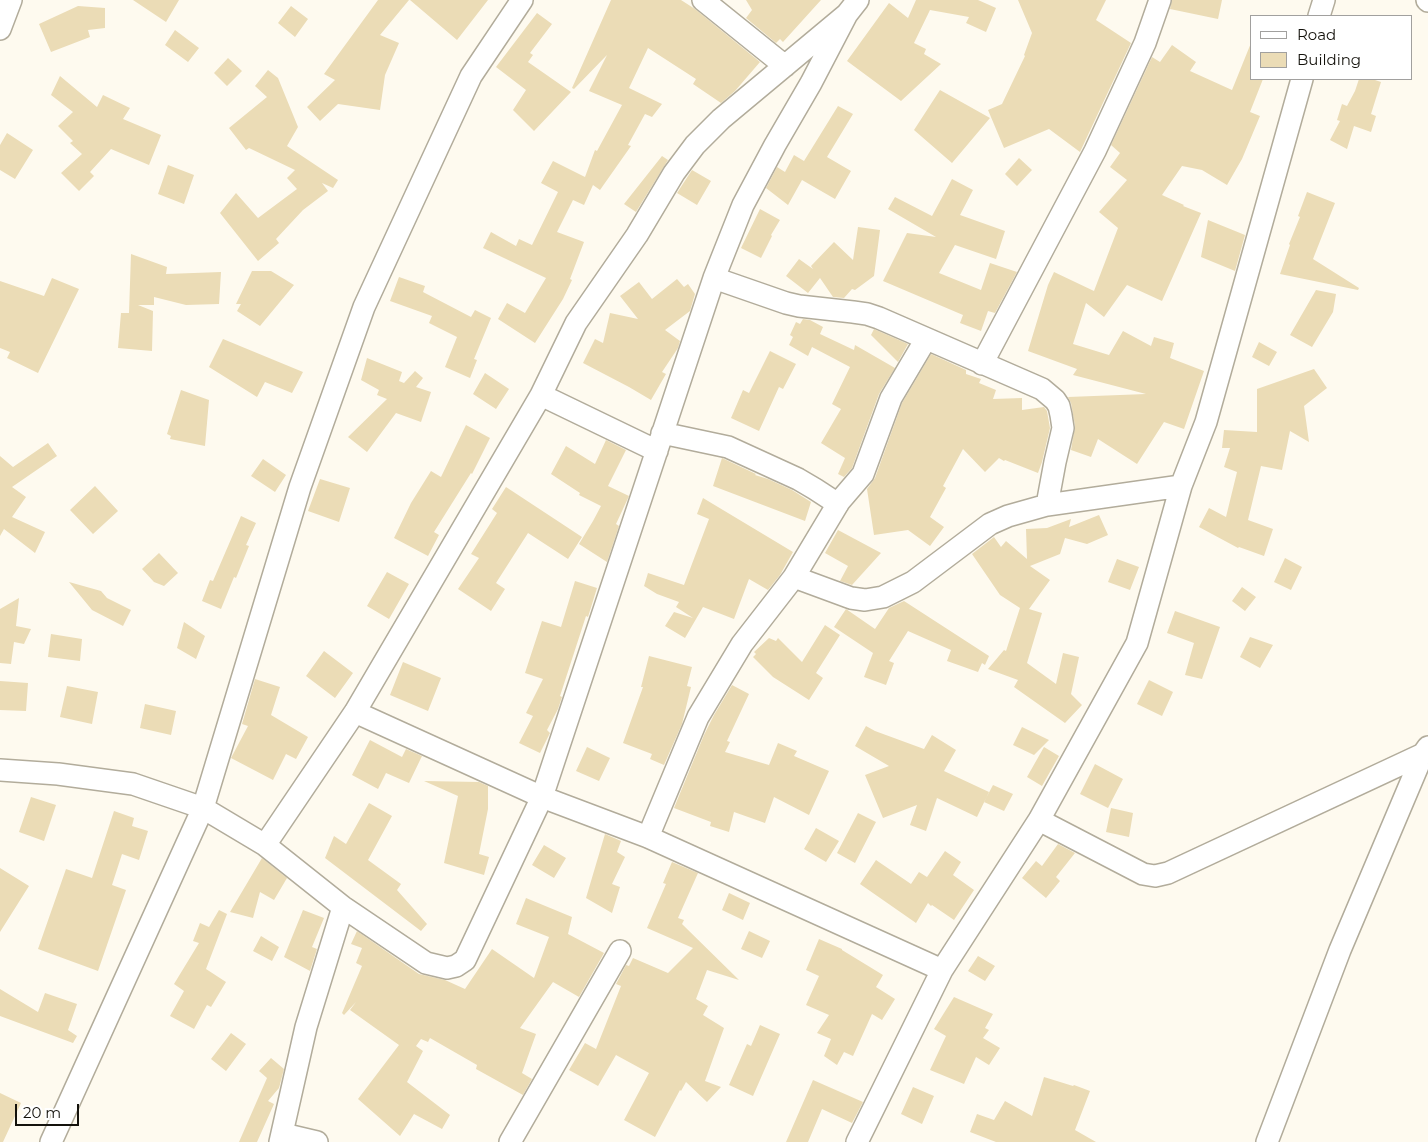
<!DOCTYPE html>
<style>
body{margin:0}
#map{position:relative;width:1428px;height:1142px;overflow:hidden;background:#fefaef;font-family:Montserrat,sans-serif}
canvas{display:block}
.legend{position:absolute;left:1250px;top:15px;width:162px;height:65px;box-sizing:border-box;background:#fff;border:1px solid #a1a09e;margin:0;padding:6px 9px;list-style:none;font-size:15px;color:#14120c}
.legend li{display:flex;align-items:center;gap:10px;height:25px}
.legend b{width:25px;border:1px solid #a1a09e}
.scale{position:absolute;left:15px;top:1104px;width:64px;height:22px;box-sizing:border-box;border:2px solid #14120c;border-top:0;padding-left:6px;font-size:15px;line-height:18px;white-space:nowrap;color:#14120c;-webkit-text-stroke:4px #fff;paint-order:stroke}
</style>
<div id="map">
<canvas width="1428" height="1142"></canvas>
<ul class="legend">
<li><b style="height:6px;background:#fff"></b>Road</li>
<li><b style="height:14px;background:#ebdcb6"></b>Building</li>
</ul>
<div class="scale">20 m</div>
</div>
<script>
const c = document.querySelector('canvas').getContext('2d');
c.lineJoin = 'round';
function paint(path, color) { c.fillStyle = color; c.fill(path, 'evenodd'); }
const poly = rows => new Path2D(rows.map(r => 'M' + r).join(''));
function strokePath(path, color, width, dash) { c.strokeStyle = color; c.lineWidth = width; c.lineCap = dash ? 'butt' : 'round'; c.setLineDash(dash || []); c.stroke(path); }
paint(poly([
 [133,0,179,0,166,22],
 [378,0,409,0,380,35,399,43,385,75,380,110,338,104,320,121,307,107,335,80,324,74],
 [410,0,488,0,457,40],
 [611,0,681,0,695,9,760,62,735,91,721,103,693,84,696,79,648,48,629,88,662,104,652,117,645,114,628,145,631,146,600,190,593,185,584,205,573,200,557,232,584,242,570,279,572,280,563,299,535,343,498,319,507,303,525,313,546,278,483,248,491,232,516,246,519,239,532,245,558,192,541,183,553,161,585,177,595,150,597,151,622,105,589,91,607,55,574,89,572,88],
 [746,0,821,0,783,42,780,39,776,43,746,18,752,10],
 [916,0,978,0,996,8,986,32,966,23,969,17,930,10,914,43,926,49,924,54,941,64,901,101,847,61,889,3,908,18],
 [1018,0,1106,0,1096,20,1131,43,1080,152,1049,129,1004,148,988,110,1002,104,1025,56,1024,55,1032,33],
 [1172,0,1222,0,1218,19,1170,9],
 [78,6,105,8,105,28,88,30,90,37,51,52,39,24],
 [291,6,308,19,295,37,278,23],
 [537,13,552,24,530,53,533,55,528,62,571,92,534,131,513,110,526,90,496,67],
 [175,30,199,48,188,62,165,45],
 [1251,43,1252,79,1263,79,1250,112,1260,116,1242,159,1227,185,1202,170,1182,166,1162,195,1184,205,1183,206,1201,213,1162,301,1127,285,1104,317,1086,303,1073,344,1109,355,1123,331,1151,346,1154,337,1174,343,1170,358,1204,371,1184,429,1164,422,1137,464,1098,439,1091,457,1071,450,1075,426,1071,403,1068,397,1146,394,1073,375,1077,369,1028,351,1048,285,1054,272,1094,291,1118,228,1099,212,1127,180,1110,167,1120,153,1111,145,1152,57,1160,62,1172,45,1196,62,1190,71,1232,90],
 [228,58,242,71,227,86,214,73],
 [268,70,278,78,298,127,287,146,338,180,333,188,322,183,328,191,303,210,276,239,279,243,258,261,220,213,236,193,258,218,297,189,287,178,295,170,249,148,246,150,229,128,267,97,255,86],
 [60,76,97,107,103,95,130,108,123,119,161,135,149,165,111,149,90,172,94,176,79,191,61,173,82,154,70,143,73,141,58,126,73,112,51,95],
 [1359,79,1372,79,1381,82,1371,114,1376,116,1371,132,1354,126,1347,149,1330,140,1340,121,1337,120,1342,104,1347,106,1355,91],
 [940,90,990,118,952,163,914,130],
 [838,106,853,114,827,157,851,171,835,199,802,180,788,205,766,188,777,167,785,172,794,155,804,161],
 [7,133,33,150,15,179,0,170,0,145],
 [662,156,668,160,636,212,624,204],
 [1019,158,1032,170,1017,186,1005,174],
 [168,165,194,175,184,204,158,194],
 [692,170,711,181,697,205,677,193],
 [952,179,973,190,960,215,1005,231,996,259,955,245,939,273,981,290,990,263,1017,272,995,313,988,311,981,331,960,323,963,315,883,281,907,233,936,237,888,209,895,197,932,216],
 [1307,192,1335,203,1313,259,1359,288,1358,290,1280,274,1290,245,1289,244,1300,217,1298,216],
 [760,209,780,220,771,235,772,236,761,258,741,248],
 [1208,220,1245,235,1235,271,1201,257],
 [858,227,880,230,874,276,855,290,852,289,844,298,833,297,820,278,808,293,786,276,799,259,813,269,811,266,834,242,853,260],
 [131,254,167,267,166,274,221,272,219,304,186,305,154,297,154,305,138,305,153,311,152,351,118,348,121,313,129,313],
 [252,271,271,271,294,285,260,326,237,311,241,304,236,304],
 [399,277,425,286,423,292,471,317,475,310,491,318,474,359,477,360,470,378,445,367,457,337,429,323,432,316,390,301],
 [52,278,79,289,38,373,7,358,10,352,0,348,0,281,44,296],
 [677,279,684,287,688,284,695,294,690,311,665,330,680,341,678,348,662,372,666,374,651,400,629,387,583,363,595,339,603,343,610,313,638,319,620,296,639,282,652,299],
 [1316,290,1336,294,1333,312,1312,347,1290,335],
 [803,319,810,320,823,327,820,334,854,350,855,345,895,368,879,394,852,468,844,477,838,474,845,458,821,443,841,409,832,404,850,367,812,347,808,356,789,345,793,337,790,335,796,322,800,324],
 [874,329,908,344,898,362,871,335],
 [223,339,303,372,292,393,265,382,257,397,209,367],
 [1259,342,1277,352,1269,366,1252,357],
 [770,351,796,364,783,389,779,387,759,431,731,418,743,390,749,393],
 [931,354,966,370,966,374,981,379,979,383,996,390,993,399,1022,398,1022,410,1044,407,1047,411,1050,428,1042,462,1038,473,1005,460,1004,461,999,458,985,472,963,449,943,486,946,488,930,517,944,527,930,546,908,530,874,535,867,489,875,478,902,403],
 [367,358,402,372,399,381,404,383,415,371,423,378,416,387,431,392,421,422,396,413,367,452,348,437,387,399,377,395,379,390,361,380],
 [1314,369,1327,388,1304,406,1309,442,1290,431,1282,470,1261,466,1248,520,1273,529,1264,556,1239,547,1238,548,1199,527,1209,508,1226,517,1237,472,1224,467,1230,448,1222,448,1224,430,1257,432,1257,389],
 [485,373,509,389,496,409,473,394],
 [181,390,209,400,205,446,170,439,171,436,167,434],
 [466,425,490,438,472,474,471,473,434,532,439,535,428,556,394,538,411,503,431,471,441,477],
 [606,440,626,450,608,486,629,496,616,524,619,526,607,562,579,544,593,521,601,506,579,495,580,493,551,474,566,446,595,464],
 [48,443,57,456,12,487,26,497,12,517,45,532,35,553,4,529,0,536,0,456,13,467],
 [722,458,756,474,755,475,768,479,792,490,811,502,805,521,713,486],
 [263,459,286,475,275,492,251,476],
 [320,479,350,488,339,522,308,511],
 [95,486,118,511,93,534,70,510],
 [506,487,582,537,568,559,528,533,496,583,505,589,491,611,458,589,479,558,471,554,497,513,492,509],
 [703,498,793,552,780,575,768,590,749,579,734,619,703,607,685,638,665,626,674,612,693,618,676,607,679,602,657,594,644,586,648,573,684,585,709,519,697,514],
 [1099,515,1108,535,1087,544,1065,538,1060,554,1030,566,1050,580,1029,609,1042,613,1027,663,1056,684,1063,653,1079,657,1071,694,1082,705,1065,723,1014,687,1018,680,988,669,1004,650,1006,651,1020,608,1000,595,972,554,994,537,1001,547,1006,541,1027,559,1026,529,1047,528,1071,519,1069,527],
 [241,516,256,523,246,545,249,546,236,578,234,577,221,609,202,601,210,580,213,581],
 [838,530,881,553,852,585,840,581,848,566,825,553],
 [159,553,178,573,164,586,154,582,142,569],
 [1285,558,1302,567,1291,590,1274,582],
 [1117,559,1139,567,1130,590,1108,582],
 [387,572,409,584,389,619,367,606],
 [575,581,597,588,588,617,586,616,560,696,562,697,558,709,547,730,550,733,540,753,519,743,533,716,526,713,543,679,525,673,542,621,561,627],
 [69,582,101,591,107,598,131,610,123,626,92,610],
 [1242,587,1256,597,1245,611,1232,601],
 [19,598,16,626,31,629,24,644,14,642,11,664,0,663,0,609],
 [904,601,989,656,985,665,982,663,978,672,947,661,951,650,908,631,889,661,894,663,886,685,864,677,873,653,834,627,846,609,875,629,889,608],
 [1175,611,1220,627,1202,679,1185,675,1194,643,1167,633],
 [184,622,205,636,196,659,177,648],
 [825,625,840,635,816,673,823,678,809,700,773,677,753,657,756,654,754,652,769,638,776,641,778,638,802,662],
 [51,634,82,639,80,661,48,657],
 [1250,637,1273,645,1260,668,1240,657],
 [324,651,353,673,335,698,306,676],
 [649,656,692,667,687,686,691,687,682,724,664,765,650,759,652,754,623,743,643,687,641,687],
 [403,662,441,678,428,711,390,695],
 [255,679,280,687,271,715,308,737,296,759,286,754,273,780,231,758,248,726,242,724],
 [1149,680,1173,692,1162,716,1137,704],
 [0,681,28,683,26,711,0,710],
 [732,685,749,694,727,741,730,742,725,752,769,765,778,743,797,751,794,756,829,771,809,815,774,797,765,823,734,812,729,832,710,826,711,822,674,808,704,735,714,715],
 [67,686,98,692,92,724,60,717],
 [145,704,176,711,171,735,140,728],
 [866,726,875,731,924,749,932,735,956,750,944,771,989,792,977,817,937,798,926,831,910,825,917,805,883,818,865,775,889,766,855,746],
 [1022,727,1049,740,1034,755,1013,745],
 [370,740,402,757,406,749,422,756,409,783,386,773,378,789,352,775],
 [587,747,610,758,599,781,576,771],
 [1044,747,1059,756,1042,786,1027,777],
 [1095,764,1123,779,1108,808,1080,794],
 [424,781,479,782,488,786,488,809,479,854,489,857,484,875,444,863,458,796],
 [993,785,1013,794,1004,811,984,802],
 [31,797,56,805,44,841,19,832],
 [369,803,392,816,368,860,401,884,397,890,427,924,421,931,325,858,334,836,346,844],
 [1111,808,1133,813,1129,837,1106,832],
 [114,811,134,818,132,826,148,831,139,860,122,854,112,885,126,890,98,971,38,949,66,869,92,878],
 [858,813,876,822,855,863,837,853],
 [816,828,839,841,826,862,804,849],
 [605,834,621,841,617,852,625,857,612,884,620,887,612,913,586,898],
 [1058,844,1075,853,1056,877,1060,881,1046,898,1022,878,1036,861,1042,866],
 [544,845,566,858,554,878,532,865],
 [945,851,961,862,953,875,974,890,954,920,932,905,931,906,928,903,916,923,860,884,876,860,911,884,919,872,927,877],
 [262,858,287,878,274,900,260,892,253,918,230,912],
 [672,862,698,873,678,918,684,920,682,924,739,980,707,970,696,999,708,1006,703,1015,724,1028,705,1081,721,1087,707,1102,686,1082,681,1091,680,1090,655,1137,624,1120,649,1073,616,1055,598,1086,569,1070,585,1043,596,1049,621,986,616,984,626,965,629,966,633,958,668,973,693,948,647,928,666,884,663,883],
 [0,868,29,886,0,932],
 [729,893,750,903,743,920,722,910],
 [526,898,572,917,568,934,604,953,579,997,553,982,520,1028,536,1034,522,1073,532,1079,523,1095,476,1069,477,1065,430,1038,428,1042,421,1039,416,1046,423,1051,407,1082,450,1115,442,1129,414,1114,400,1136,358,1099,399,1045,350,1010,356,1002,344,1015,342,1013,362,966,356,963,362,948,351,944,357,931,419,974,445,980,465,989,492,949,534,978,549,937,516,924],
 [219,910,227,914,206,969,226,982,211,1007,207,1005,194,1029,170,1016,184,991,174,984,199,943,193,941,200,923,209,927],
 [303,910,324,918,312,947,317,949,310,971,284,957],
 [749,931,770,941,762,958,741,949],
 [261,936,279,947,272,961,253,951],
 [819,939,842,949,842,950,883,975,876,987,895,999,882,1020,872,1014,853,1056,844,1052,837,1065,824,1056,831,1039,817,1033,829,1015,806,1005,819,976,806,970],
 [978,956,995,966,985,981,968,971],
 [0,989,38,1012,45,993,77,1004,68,1030,77,1036,73,1043,0,1016],
 [954,997,993,1014,985,1028,989,1030,983,1038,1000,1048,989,1065,976,1057,964,1084,930,1070,946,1036,934,1029],
 [760,1025,780,1034,753,1096,729,1085,747,1044,751,1046],
 [231,1033,246,1044,226,1071,211,1059],
 [271,1058,284,1069,279,1088,268,1101,274,1104,257,1142,239,1142,267,1078,259,1071],
 [1044,1077,1073,1086,1074,1085,1090,1091,1075,1130,1096,1142,996,1142,970,1132,977,1114,994,1120,1005,1101,1032,1116],
 [813,1080,863,1102,862,1104,852,1123,822,1109,808,1142,786,1142],
 [913,1087,934,1096,922,1124,901,1114],
 [0,1093,21,1103,3,1142,0,1142]
]), '#ebdcb6');
const street = poly([
 [703,0,785,66],
 [1427,0,1428,1],
 [1319,16,1324,0],
 [0,29,11,0],
 [714,278,786,303,799,306,853,312,867,314,879,318,1042,389,1055,400,1059,406,1061,415,1063,428,1055,462,1047,505],
 [982,364,1095,151,1145,43,1160,0],
 [541,395,657,451],
 [662,433,728,447,798,479,815,489,838,504],
 [794,577,851,598,865,600,883,597,913,582,990,524,1008,516,1047,505,1181,486],
 [355,712,542,797,648,837,942,970],
 [0,770,58,774,133,784,203,808,265,845,343,907,426,963,447,968,456,966,465,960,542,797,714,278,743,205,775,145,811,83,847,14],
 [1039,820,1143,874,1155,876,1168,873,1423,754],
 [648,837,698,717,742,644,794,577,839,502,863,474,891,398,926,339],
 [265,845,355,712,541,395,576,323,637,235,674,173,695,145,721,119,847,14,858,0],
 [283,1134,317,1142],
 [51,1142,203,808,300,487,364,307,471,76,522,0],
 [280,1142,306,1027,343,907],
 [510,1142,620,951],
 [857,1142,942,970,1039,820,1137,643,1181,486,1206,422,1302,79],
 [1267,1142,1340,950,1423,754,1428,747]
]);
strokePath(street, '#b2ac9b', 24);
strokePath(street, '#fff', 21);
</script>
